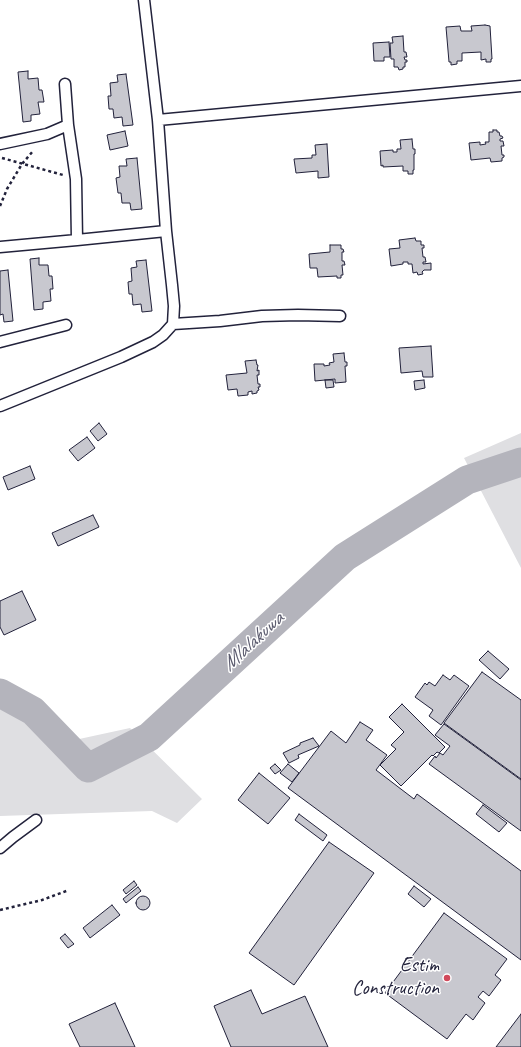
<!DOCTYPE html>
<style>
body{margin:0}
canvas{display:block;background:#fff}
</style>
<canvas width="521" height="1047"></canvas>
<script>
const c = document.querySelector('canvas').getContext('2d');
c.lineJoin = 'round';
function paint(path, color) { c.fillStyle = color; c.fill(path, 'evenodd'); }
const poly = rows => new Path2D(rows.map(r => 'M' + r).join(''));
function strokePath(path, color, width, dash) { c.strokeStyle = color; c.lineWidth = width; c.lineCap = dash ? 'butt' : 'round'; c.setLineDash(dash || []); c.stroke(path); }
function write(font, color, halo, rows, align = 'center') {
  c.font = font + ' Caveat,sans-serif'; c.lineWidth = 3; c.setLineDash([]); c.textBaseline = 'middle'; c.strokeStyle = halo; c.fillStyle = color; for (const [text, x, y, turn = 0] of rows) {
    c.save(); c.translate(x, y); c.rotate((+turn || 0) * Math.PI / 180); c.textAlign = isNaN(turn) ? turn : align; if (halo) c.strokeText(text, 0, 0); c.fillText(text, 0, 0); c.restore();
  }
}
paint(poly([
 [521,433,521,568,464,458],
 [0,682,6,685,47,746,130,728,202,799,177,823,152,811,0,816]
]), '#dfdfe2');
strokePath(poly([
 [0,693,33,711,88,768,149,737,345,557,467,480,521,462]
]), '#b4b4bc', 29);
const building = poly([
 [485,25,490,26,492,59,491,59,491,62,486,62,486,59,481,60,481,52,462,53,462,61,457,61,457,64,451,65,451,62,449,62,446,27,460,26,461,31,472,31,471,26,485,25],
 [403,36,404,52,406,52,407,57,404,57,405,60,407,60,407,62,405,62,405,67,403,67,403,69,399,70,398,67,394,67,394,59,391,59,390,43,393,43,392,37,403,36],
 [389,42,390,57,384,57,384,61,374,61,373,43,389,42],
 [28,71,28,79,38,78,39,90,42,90,44,102,38,102,40,114,31,115,31,121,23,122,18,72,28,71],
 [126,74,133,125,123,126,122,117,114,118,113,109,109,109,108,96,111,96,110,83,118,82,117,75,126,74],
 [493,130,497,130,497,132,499,132,500,136,502,136,503,138,500,139,500,141,503,141,504,146,501,146,502,155,504,155,504,157,502,158,502,161,491,162,490,158,471,160,469,143,480,142,480,145,486,144,485,142,489,142,489,132,493,132,493,130],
 [125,131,128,146,110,150,107,135,125,131],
 [412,139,413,149,415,149,415,154,414,154,414,170,413,170,413,174,408,174,408,171,403,171,403,166,383,167,383,165,381,166,380,151,393,150,393,152,397,152,397,149,401,149,400,140,412,139],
 [327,144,329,177,318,178,318,171,296,173,294,159,312,158,312,155,316,155,315,145,327,144],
 [137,158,142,209,131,210,130,203,122,203,121,193,118,193,116,178,120,177,119,166,127,166,126,159,137,158],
 [415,238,416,241,421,241,421,245,424,245,424,248,422,248,423,257,425,257,426,262,423,262,423,264,431,263,431,270,424,270,422,272,423,274,418,275,417,272,413,273,412,264,408,264,408,262,403,262,403,264,391,266,389,249,400,248,399,240,415,238],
 [330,245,341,245,341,249,343,249,344,252,342,252,342,261,344,261,345,265,342,265,343,275,341,275,341,278,337,278,337,276,318,277,317,268,310,268,309,254,330,252,330,245],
 [39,258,39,265,48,265,49,276,52,276,53,289,50,289,51,301,43,302,43,309,34,310,30,259,39,258],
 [146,260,152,311,142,312,141,304,133,305,132,294,129,294,128,282,132,281,131,268,137,267,136,261,146,260],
 [8,270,13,321,4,322,3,314,0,315,0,271,8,270],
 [431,346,433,377,423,377,422,371,401,373,399,348,431,346],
 [344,353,345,362,347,362,347,366,345,366,346,382,335,383,335,379,315,381,314,364,324,364,324,366,330,365,329,363,334,362,333,354,344,353],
 [256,360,257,365,258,365,257,371,259,370,259,375,257,375,258,384,260,384,260,387,258,387,259,390,257,391,257,393,252,394,252,391,248,392,248,395,238,396,237,389,228,390,226,375,247,373,245,361,256,360],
 [325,380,333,380,334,387,326,388,325,380],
 [424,380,425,388,415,390,414,381,424,380],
 [99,423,107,434,98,441,90,431,99,423],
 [87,437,95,448,78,461,69,450,87,437],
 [30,466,35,479,8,490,3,477,30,466],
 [93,515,99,527,58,546,52,533,93,515],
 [22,591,36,620,4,635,0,627,0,601,22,591],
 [488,651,509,669,500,679,479,660,488,651],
 [482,672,521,700,521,779,444,723,482,672],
 [443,675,450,680,454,675,469,686,441,725,429,716,433,710,415,697,425,683,427,685,429,682,435,686,443,675],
 [402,704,445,747,439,753,437,752,433,756,432,755,401,786,380,765,396,749,391,745,404,732,389,717,402,704],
 [360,722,373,730,366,740,387,755,376,770,414,799,417,794,521,871,521,960,288,788,331,731,346,743,360,722],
 [444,724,521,780,521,831,429,764,435,756,436,758,440,753,443,755,450,746,435,735,444,724],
 [313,738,319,746,298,755,299,758,289,763,283,753,300,745,300,743,313,738],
 [275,764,281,770,275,774,270,768,275,764],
 [288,764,299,773,292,782,280,773,288,764],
 [259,773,290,798,268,824,238,800,259,773],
 [483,805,507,823,499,832,476,814,483,805],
 [299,814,327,835,323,841,295,820,299,814],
 [329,842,374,873,294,985,249,953,329,842],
 [134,881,137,885,126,894,123,890,134,881],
 [414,886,431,899,424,907,408,894,414,886],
 [138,887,141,891,126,903,123,899,138,887],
 '136 903a7 7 0 1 1 14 0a7 7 0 1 1-14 0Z',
 [112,905,120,915,90,938,83,928,112,905],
 [444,913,507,959,495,975,501,980,489,996,483,991,478,997,485,1003,473,1020,466,1014,447,1039,385,993,444,913],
 [65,934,74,944,68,948,60,938,65,934],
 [251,990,262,1014,305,996,328,1047,231,1047,214,1006,251,990],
 [115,1003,135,1047,80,1047,69,1024,115,1003],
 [521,1014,521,1047,496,1047,521,1014]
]);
paint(building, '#c8c8cf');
strokePath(building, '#22223b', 1);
const lane = poly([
 [65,84,68,125,76,179,77,240],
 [158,120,521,86],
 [0,144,47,134,68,125],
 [0,247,77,240,166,231],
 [173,324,220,321,262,316,298,315,340,316],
 [0,342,66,325],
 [0,406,121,357,153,342,163,335,173,324,174,306,172,285,166,231,158,120,144,0],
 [0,848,13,837,36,820]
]);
strokePath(lane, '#22223b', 13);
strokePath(poly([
 [2,158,63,175],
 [0,206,7,189,22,164,33,151],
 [0,910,42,900,69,890]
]), '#22223b', 2.5, [3, 3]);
strokePath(lane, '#fff', 10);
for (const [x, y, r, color] of [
 [447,978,4,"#d1495b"]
]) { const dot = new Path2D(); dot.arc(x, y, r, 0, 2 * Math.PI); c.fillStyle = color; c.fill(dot); strokePath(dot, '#fff', 1.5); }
write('20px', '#22223b', '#fff', [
 ["Estim",439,966],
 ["Construction",439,989]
], 'right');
write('italic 21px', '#5c5c6f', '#fff', [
 ["Mlalakuwa",253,642,-43]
]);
</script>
